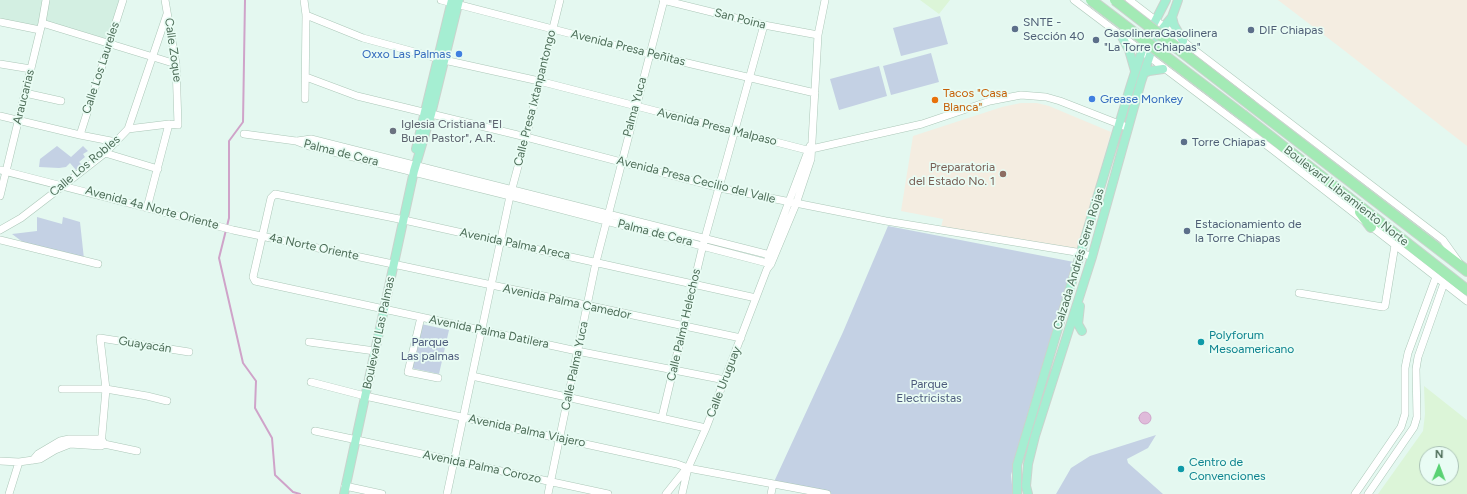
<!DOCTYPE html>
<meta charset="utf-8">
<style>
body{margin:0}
#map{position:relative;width:1467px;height:494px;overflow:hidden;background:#e4f8f0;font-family:Figtree,sans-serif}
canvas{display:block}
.north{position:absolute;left:1419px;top:446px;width:40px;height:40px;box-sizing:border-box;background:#e9fcf4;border:1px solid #abc3b6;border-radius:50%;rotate:1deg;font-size:11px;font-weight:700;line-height:16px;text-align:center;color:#4d6d58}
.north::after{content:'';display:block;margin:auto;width:14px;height:18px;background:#59d273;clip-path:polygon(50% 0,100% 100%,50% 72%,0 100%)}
</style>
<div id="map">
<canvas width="1467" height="494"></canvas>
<div class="north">N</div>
</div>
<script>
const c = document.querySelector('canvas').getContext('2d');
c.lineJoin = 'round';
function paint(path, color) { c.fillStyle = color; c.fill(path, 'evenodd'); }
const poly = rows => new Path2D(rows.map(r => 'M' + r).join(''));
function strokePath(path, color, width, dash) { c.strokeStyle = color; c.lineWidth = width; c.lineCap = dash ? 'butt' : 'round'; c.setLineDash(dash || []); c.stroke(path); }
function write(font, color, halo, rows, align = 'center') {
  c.font = font + ' Figtree,sans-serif'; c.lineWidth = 3.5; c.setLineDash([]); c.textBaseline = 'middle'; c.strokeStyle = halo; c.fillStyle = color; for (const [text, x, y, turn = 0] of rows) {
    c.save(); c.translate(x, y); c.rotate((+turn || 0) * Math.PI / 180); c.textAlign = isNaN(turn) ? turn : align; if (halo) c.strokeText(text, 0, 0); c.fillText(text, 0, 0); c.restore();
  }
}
paint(poly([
 [0,0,120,0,108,40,45,22,41,32,0,23]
]), '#d3efe2');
paint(poly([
 [1278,0,1467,0,1467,146,1341,48],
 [1021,103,1037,103,1049,106,1111,132,1078,249,941,227,943,219,901,211,913,136,1002,107]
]), '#f4ede1');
paint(poly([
 [920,0,950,0,939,14],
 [1424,386,1467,420,1467,494,1378,494,1423,431,1425,414],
 [1427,454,1451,454,1451,478,1427,478]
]), '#dcf5d8');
paint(poly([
 [940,16,948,44,901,56,893,28],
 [931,53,939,82,891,95,883,66],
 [879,66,887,96,839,110,830,79],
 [57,146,71,157,83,146,88,151,83,154,85,157,79,162,82,165,76,170,70,163,66,167,59,168,39,167,40,159],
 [37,217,62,224,63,217,80,222,84,259,24,243,12,234,37,231],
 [888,226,1074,262,1011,475,1013,494,827,494,773,484,843,332],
 [421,324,449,330,439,374,411,368],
 [1156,435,1148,448,1127,459,1128,463,1163,494,1056,494,1071,468,1090,456]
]), '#c4d1e4');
const water = poly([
 '1139 418a6 6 0 1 1 12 0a6 6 0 1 1-12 0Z'
]);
paint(water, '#dfbbda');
strokePath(water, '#cfa3c9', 1);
strokePath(poly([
 [227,226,229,218,229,141,243,122,245,0],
 [226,230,219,258,243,363,256,381,255,408,272,438,275,475,293,492,300,494]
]), '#cfa3c9', 2);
const minor = poly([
 [304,0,306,15,305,99],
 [441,0,649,54,815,93],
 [663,0,764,25,818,35],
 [1074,0,1273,150,1467,301],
 [1129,0,1443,240,1458,261],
 [306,15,363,38,444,60,539,81,807,150,922,124,990,101,1021,95,1046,97,1060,101,1124,126],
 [0,22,40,30],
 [42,23,176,64],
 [0,64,31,69],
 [306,77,357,96,526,137,720,188,886,221,1082,253,1092,257],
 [25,93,61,101],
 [0,116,80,135,116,142],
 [128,129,169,124,178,125,176,64,165,0],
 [244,134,296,141,309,146,510,196,771,264],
 [80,135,123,0],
 [297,141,311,139,774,256],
 [105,153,158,169],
 [0,170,233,230,741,338],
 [0,196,42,23,46,0],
 [147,208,169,124],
 [0,230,21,218,64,185,105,153,128,129,167,14],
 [0,240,98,264],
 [768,257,810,146],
 [1299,293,1383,307,1385,306,1395,245],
 [421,317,408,372,438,378],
 [309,342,375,351],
 [472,376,706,428],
 [725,380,577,351,255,281,253,277,271,198,275,194,404,220,756,298],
 [311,382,365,396,677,464,688,468,827,494],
 [62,389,106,389,147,396,167,401],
 [662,417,703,245,764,25],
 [315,431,608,494],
 [101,446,106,389,100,338,189,352],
 [33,460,38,454,60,441,69,439,101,439,104,443],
 [0,461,19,462,40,459,55,450,70,444,101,446,104,444,137,451],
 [345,486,382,494],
 [9,494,19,462],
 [447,494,510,196,526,137,560,0],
 [548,494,596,262,664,0],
 [666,494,686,469],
 [682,494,688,468,706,428,767,269,771,264,796,204,811,159,818,35,825,0],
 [771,494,773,484],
 [1355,494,1401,427,1405,414,1405,368,1408,353,1436,277],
 [1368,494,1414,427,1417,417,1416,369,1418,357,1444,283]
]);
const major = poly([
 [1172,17,1174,25,1183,41],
 [1122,37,1129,50,1135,71],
 [1144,73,1149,71,1163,69],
 [416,149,452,0],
 [1080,306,1078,324,1082,331],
 [344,494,414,171,431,114,459,0],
 [1017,494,1017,465,1130,88,1145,41,1166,0],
 [1028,494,1026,486,1028,464,1035,436,1092,257,1141,82,1153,46,1159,33,1172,17,1178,0]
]);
const highway = poly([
 [1252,106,1467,271],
 [1244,116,1467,290],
 [1360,212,1371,227]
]);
strokePath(minor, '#acc7b8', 8);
strokePath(major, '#cad3cd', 10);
strokePath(highway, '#cad3cd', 12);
strokePath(minor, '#fff', 7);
strokePath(major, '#a5eed2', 8);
strokePath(highway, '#a3eab5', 10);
const highwayBridge = poly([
 [1091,0,1244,116],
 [1115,0,1252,106]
]);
strokePath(highwayBridge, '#cad3cd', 12, []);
strokePath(highwayBridge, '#a3eab5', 10);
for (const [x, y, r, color] of [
 [1015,29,4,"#5c6f8a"],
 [1251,30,4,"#5c6f8a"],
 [1096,40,4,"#5c6f8a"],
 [459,54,4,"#3f7fe0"],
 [1092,99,4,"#3f7fe0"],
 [935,100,4,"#e8710a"],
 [393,131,4,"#6b7280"],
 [1184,142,4,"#5c6f8a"],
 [1003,174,4,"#8d6e63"],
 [1187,231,4,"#5c6f8a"],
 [1201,342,4,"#0f9aa8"],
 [1181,469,4,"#0f9aa8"]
]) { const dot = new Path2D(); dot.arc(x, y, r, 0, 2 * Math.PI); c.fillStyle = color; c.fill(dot); strokePath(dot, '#e9fcf4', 1.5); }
write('12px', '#4d6d58', '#e9fcf4', [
 ["San Poina",740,19,14],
 ["Avenida Presa Peñitas",628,48,14],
 ["Calle Zoque",173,50,82],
 ["Calle Los Laureles",101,68,-72],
 ["Araucarias",24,97,-76],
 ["Calle Presa Ixtanpantongo",535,98,-76],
 ["Palma Yuca",635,107,-75],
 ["Avenida Presa Malpaso",717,127,14],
 ["Palma de Cera",341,153,14],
 ["Calle Los Robles",85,166,-40],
 ["Avenida Presa Cecilio del Valle",696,180,14],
 ["Boulevard Libramiento Norte",1346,196,38],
 ["Avenida 4a Norte Oriente",152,208,15],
 ["Palma de Cera",655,233,14],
 ["Avenida Palma Areca",515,244,12],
 ["4a Norte Oriente",314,247,12],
 ["Calzada Andrés Serra Rojas",1079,259,-73],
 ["Avenida Palma Camedor",567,302,12],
 ["Calle Palma Helechos",684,325,-77],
 ["Avenida Palma Datilera",489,332,12],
 ["Boulevard Las Palmas",379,333,-78],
 ["Guayacán",145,345,9],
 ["Calle Palma Yuca",575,366,-78],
 ["Calle Uruguay",724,382,-69],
 ["Avenida Palma Viajero",527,431,12],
 ["Avenida Palma Corozo",482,467,12]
]);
write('12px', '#4e5e75', '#e9fcf4', [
 ["SNTE -",1023,22],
 ["Sección 40",1023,36],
 ["DIF Chiapas",1259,30],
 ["GasolineraGasolinera",1104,33],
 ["\"La Torre Chiapas\"",1104,47],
 ["Torre Chiapas",1192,142],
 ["Estacionamiento de",1195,224],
 ["la Torre Chiapas",1195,238]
], 'left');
write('12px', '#366cbe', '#e9fcf4', [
 ["Oxxo Las Palmas",451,54],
 ["Grease Monkey",1100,99,"left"]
], 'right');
write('12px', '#c56008', '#e9fcf4', [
 ["Tacos \"Casa",943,93],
 ["Blanca\"",943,107]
], 'left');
write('12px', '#5b616d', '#e9fcf4', [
 ["Iglesia Cristiana \"El",401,124],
 ["Buen Pastor\", A.R.",401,138]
], 'left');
write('12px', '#785e54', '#e9fcf4', [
 ["Preparatoria",995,167],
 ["del Estado No. 1",995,181]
], 'right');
write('12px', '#0d838f', '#e9fcf4', [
 ["Polyforum",1209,335],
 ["Mesoamericano",1209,349],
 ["Centro de",1189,462],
 ["Convenciones",1189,476]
], 'left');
write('12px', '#4d5b7c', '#e9fcf4', [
 ["Parque",430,342],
 ["Las palmas",430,356],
 ["Parque",929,384],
 ["Electricistas",929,398]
]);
</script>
